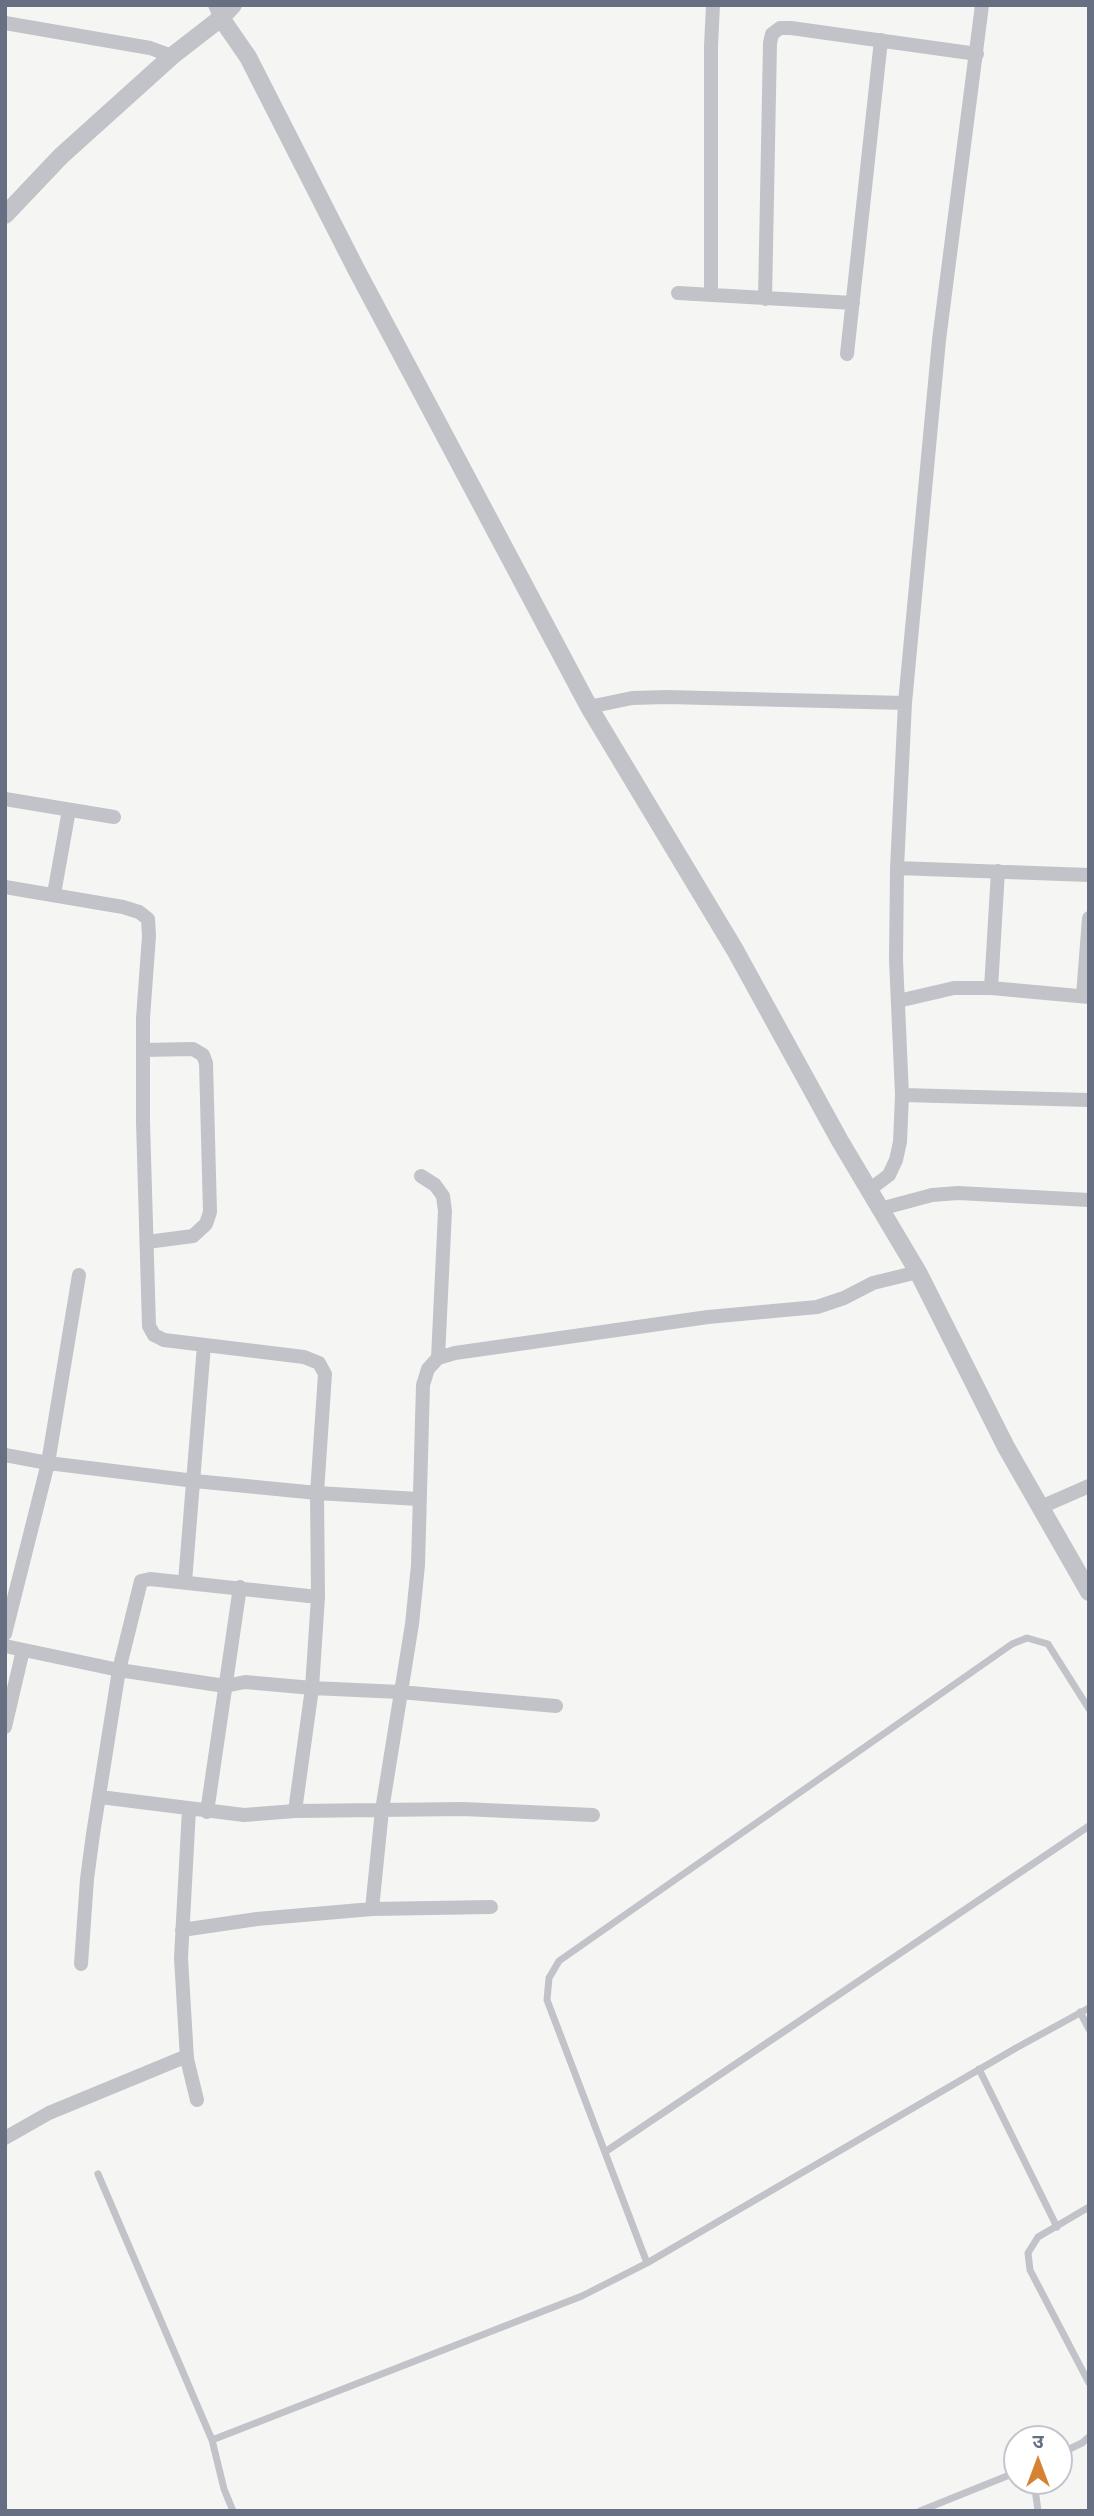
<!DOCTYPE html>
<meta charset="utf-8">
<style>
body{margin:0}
#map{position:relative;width:1094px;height:2516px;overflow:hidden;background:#f5f6f3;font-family:Quicksand,"Noto Sans Devanagari",sans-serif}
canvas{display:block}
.frame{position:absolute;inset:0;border:7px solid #676f82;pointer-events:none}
.north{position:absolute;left:1003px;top:2425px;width:70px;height:70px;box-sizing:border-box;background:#fff;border:2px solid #c2c5cd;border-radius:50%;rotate:0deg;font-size:19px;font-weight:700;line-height:28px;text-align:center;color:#676f82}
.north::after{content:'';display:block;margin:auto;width:24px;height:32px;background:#d68233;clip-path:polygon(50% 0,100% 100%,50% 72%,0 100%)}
</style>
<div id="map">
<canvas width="1094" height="2516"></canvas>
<div class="frame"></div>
<div class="north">उ</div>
</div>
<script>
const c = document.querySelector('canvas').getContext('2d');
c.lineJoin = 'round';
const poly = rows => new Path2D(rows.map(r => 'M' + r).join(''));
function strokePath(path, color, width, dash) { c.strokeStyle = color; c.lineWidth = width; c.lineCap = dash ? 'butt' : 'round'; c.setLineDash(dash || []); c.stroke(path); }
strokePath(poly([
 [1080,2012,1089,2029],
 [979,2069,1057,2227],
 [605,2152,1089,1826],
 [98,2174,212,2440,224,2489,233,2511],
 [1089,2207,1038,2237,1028,2253,1030,2270,1089,2383],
 [647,2263,547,2000,549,1978,559,1961,1012,1644,1027,1638,1048,1644,1089,1709],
 [212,2440,582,2296,647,2263,1016,2048,1089,2008],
 [1059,2454,1082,2443,1089,2437],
 [1034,2481,1038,2511],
 [920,2511,1017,2472]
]), '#c1c3c8', 7);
strokePath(poly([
 [215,5,221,18],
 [5,23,150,48,172,56],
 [678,293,853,303],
 [711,294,711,46,713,5],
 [765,299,770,43,772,34,780,28,791,28,977,54],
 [847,354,881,40],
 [589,707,632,698,667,697,905,703],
 [5,799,114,817],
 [897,868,1089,875],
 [5,887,123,907,139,912,148,919,149,936,143,1018,143,1122,149,1326,154,1335,164,1340,304,1357,319,1363,325,1374,317,1493,318,1597,312,1688,295,1811],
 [54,894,69,810],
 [991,988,998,871],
 [1083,996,1089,918],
 [898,1001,954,988,991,988,1089,997],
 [143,1050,193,1049,203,1055,206,1063,210,1212,206,1224,193,1236,147,1242],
 [902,1095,1089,1100],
 [421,1176,435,1185,443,1196,445,1211,438,1358],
 [869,1190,889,1175,896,1160,900,1142,902,1095,896,960,897,868,905,703,939,340,982,5],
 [880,1209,932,1195,958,1193,1089,1200],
 [5,1455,48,1463,195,1481,317,1493,418,1499],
 [1041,1507,1089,1486],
 [185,1582,204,1345],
 [5,1634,48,1463,79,1275],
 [5,1646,119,1670,225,1686,245,1682,312,1688,400,1692,556,1706],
 [5,1727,23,1650],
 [100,1797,244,1815,295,1811,463,1809,593,1815],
 [189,1809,181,1958,187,2059,197,2100],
 [207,1812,240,1587],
 [372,1909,382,1810,412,1624,418,1565,423,1385,428,1369,438,1358,455,1353,708,1317,817,1307,844,1298,873,1283,918,1272],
 [182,1930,257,1919,372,1909,491,1907],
 [81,1964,87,1879,93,1834,119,1670,141,1581,150,1579,318,1597],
 [5,2138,49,2113,187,2056]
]), '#c1c3c8', 14);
strokePath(poly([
 [221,18,248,57,356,269,589,707,735,950,840,1141,918,1272,1006,1447,1089,1592],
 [5,215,61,156,172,56,221,18,233,5]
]), '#c1c3c8', 18);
</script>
